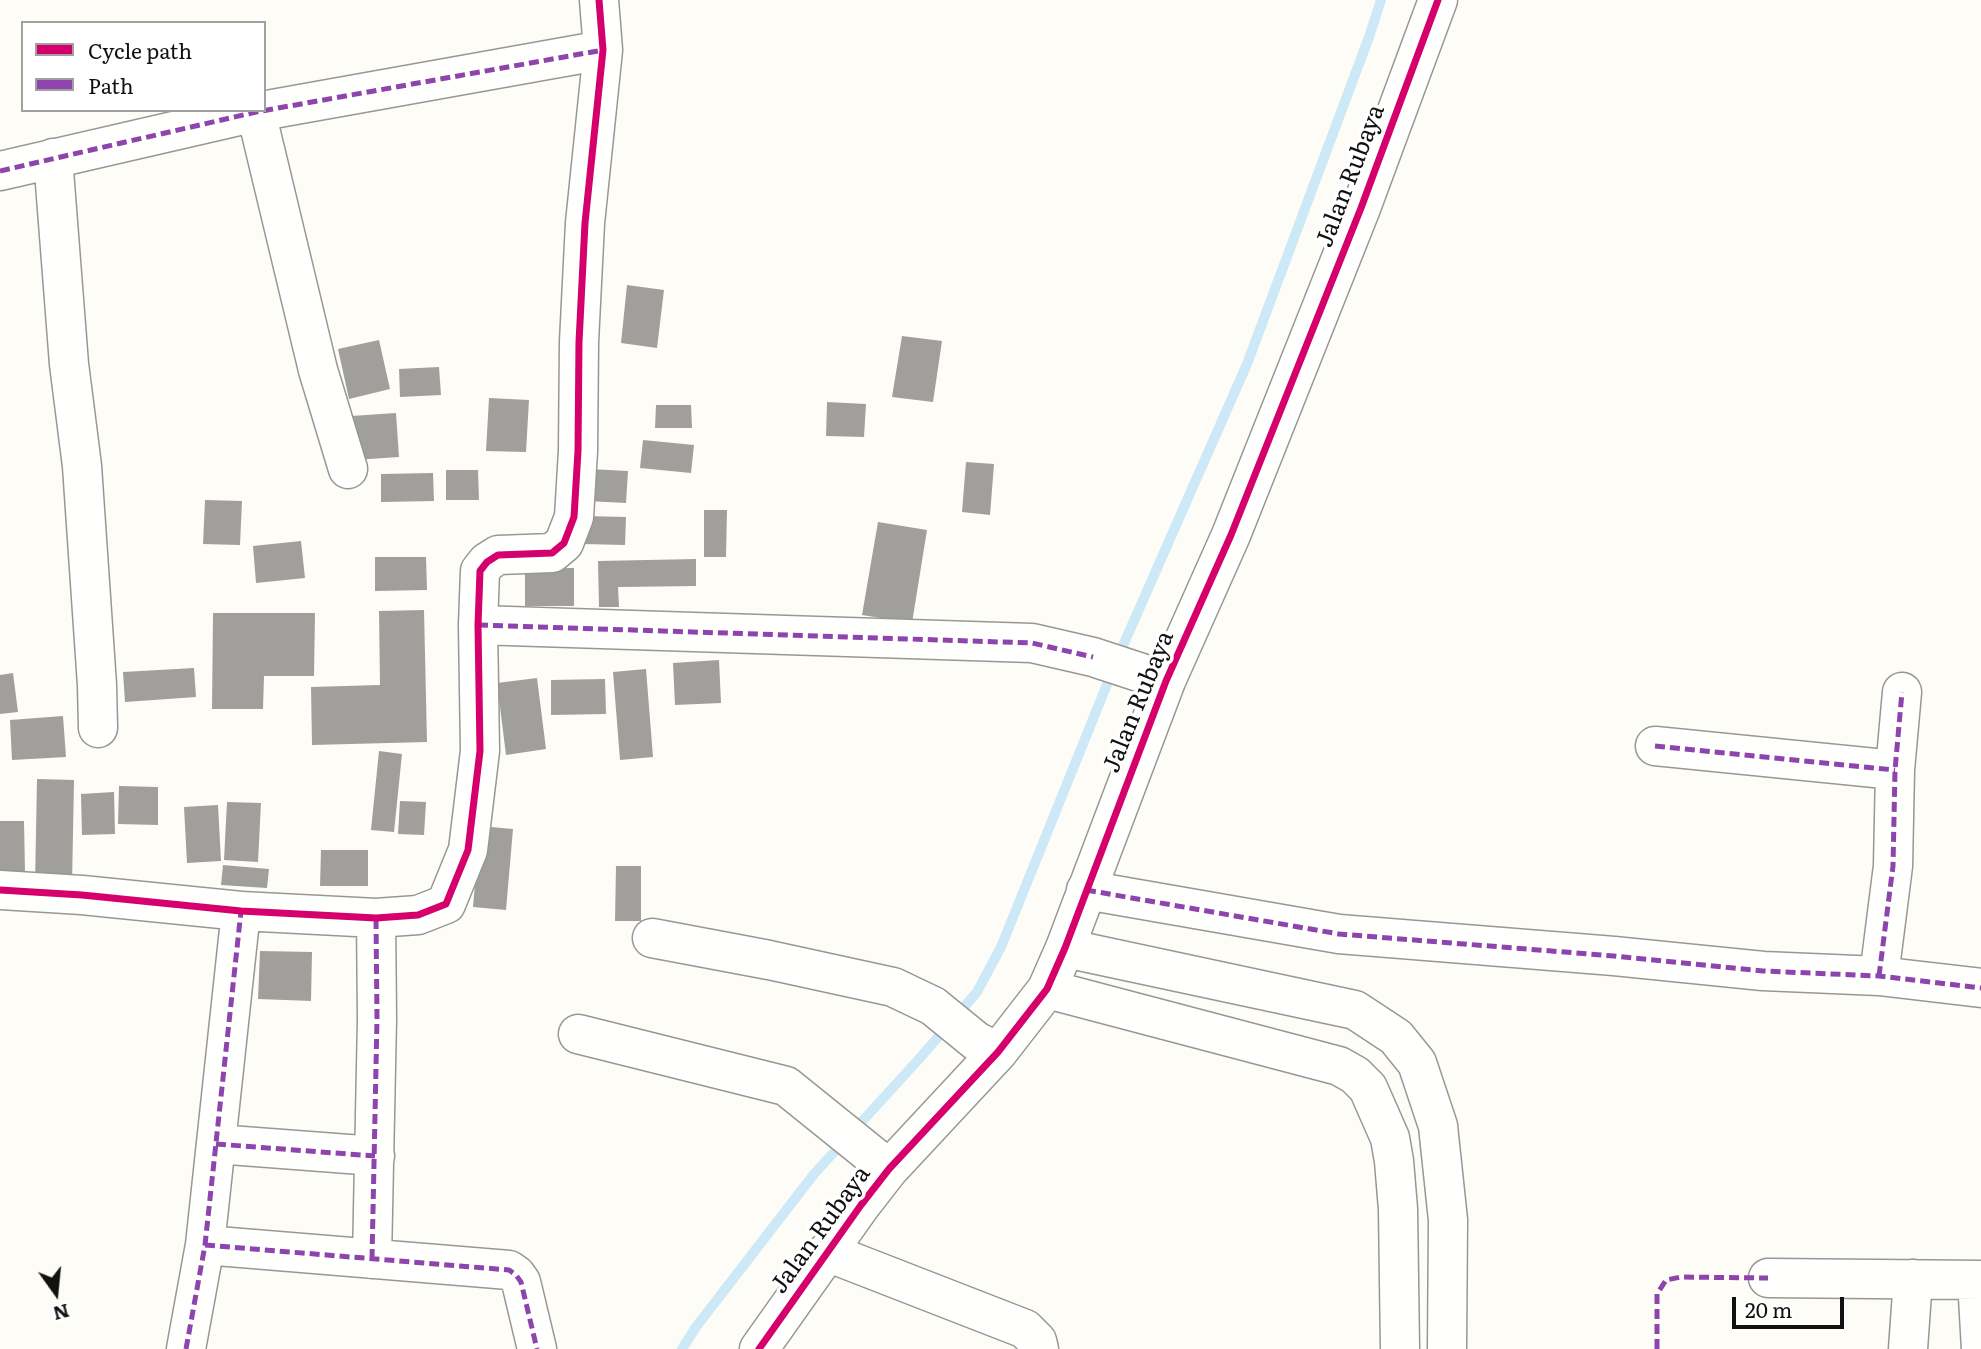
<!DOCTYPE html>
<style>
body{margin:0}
#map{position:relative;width:1981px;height:1349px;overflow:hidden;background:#fdfcf7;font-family:Literata,serif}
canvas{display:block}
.legend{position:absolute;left:21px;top:21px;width:245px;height:91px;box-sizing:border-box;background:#fff;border:2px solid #a0a0a0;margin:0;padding:9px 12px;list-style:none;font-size:21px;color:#111}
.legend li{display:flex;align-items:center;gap:14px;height:35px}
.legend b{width:35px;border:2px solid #a0a0a0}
.north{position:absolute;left:21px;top:1258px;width:70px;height:70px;-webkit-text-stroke:5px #fff;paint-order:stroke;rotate:165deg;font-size:19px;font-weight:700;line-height:28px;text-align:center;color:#111}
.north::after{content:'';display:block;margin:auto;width:24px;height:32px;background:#111;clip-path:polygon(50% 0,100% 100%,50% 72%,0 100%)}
.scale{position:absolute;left:1732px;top:1297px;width:112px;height:32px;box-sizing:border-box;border:4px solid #111;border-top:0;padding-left:9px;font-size:21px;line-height:24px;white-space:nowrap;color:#111;-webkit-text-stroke:5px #fff;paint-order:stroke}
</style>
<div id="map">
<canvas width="1981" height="1349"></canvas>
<ul class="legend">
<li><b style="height:9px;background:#d6006c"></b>Cycle path</li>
<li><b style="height:9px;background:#8e44ad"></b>Path</li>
</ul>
<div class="north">N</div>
<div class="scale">20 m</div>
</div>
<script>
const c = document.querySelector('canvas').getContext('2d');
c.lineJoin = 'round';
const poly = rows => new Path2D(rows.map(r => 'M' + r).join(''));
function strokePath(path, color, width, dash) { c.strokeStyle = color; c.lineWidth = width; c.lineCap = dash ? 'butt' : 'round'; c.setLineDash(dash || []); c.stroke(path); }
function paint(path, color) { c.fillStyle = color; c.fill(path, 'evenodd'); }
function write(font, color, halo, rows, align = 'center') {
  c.font = font + ' Literata,serif'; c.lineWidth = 7; c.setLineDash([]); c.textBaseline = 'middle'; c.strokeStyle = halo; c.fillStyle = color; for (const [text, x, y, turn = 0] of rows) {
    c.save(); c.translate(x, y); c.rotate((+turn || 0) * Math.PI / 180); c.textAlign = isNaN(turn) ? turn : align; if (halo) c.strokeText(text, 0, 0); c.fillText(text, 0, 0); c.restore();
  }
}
strokePath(poly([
 [1118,657,1247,364,1369,37,1381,0],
 [682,1349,696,1327,814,1174,919,1059,977,992,1001,947,1112,672]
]), '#cde8f7', 10);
paint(poly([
 [627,285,664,290,657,348,621,343],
 [902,336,942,341,933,402,892,397],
 [379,340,390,389,349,399,338,349],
 [439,367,441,395,400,397,399,369],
 [489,398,529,400,526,452,486,451],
 [827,402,866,404,864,437,826,436],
 [656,405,691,405,692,428,655,428],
 [396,413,399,457,354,460,351,416],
 [643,440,694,445,691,473,640,468],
 [966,462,994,464,990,515,962,512],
 [589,469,628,471,626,503,587,501],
 [446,470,478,470,479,500,446,500],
 [433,473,434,501,381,502,381,474],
 [205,500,242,501,240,545,203,544],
 [704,510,727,510,726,557,704,557],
 [584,516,626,517,625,545,583,544],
 [878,522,927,530,912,623,862,615],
 [301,541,305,578,256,583,253,546],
 [375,557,426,557,427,590,375,591],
 [696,559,696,586,618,587,619,607,599,607,598,561],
 [525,568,574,568,574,606,525,606],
 [424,610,427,742,312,745,311,687,380,685,379,611],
 [213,613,315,613,314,676,264,676,263,709,212,709],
 [719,660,721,703,675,705,673,663],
 [194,668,196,697,125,702,123,672],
 [646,669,653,757,620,760,613,672],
 [13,673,18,712,0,714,0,675],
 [537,678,546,749,506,755,497,683],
 [605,679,606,714,551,715,551,680],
 [63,716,66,757,12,760,10,720],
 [379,751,402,754,394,832,371,830],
 [37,779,74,780,72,885,35,885],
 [119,786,158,787,158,825,118,824],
 [114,792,115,834,82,835,81,794],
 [400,801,426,802,424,835,398,834],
 [227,802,261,803,258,862,224,860],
 [218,805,221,861,187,863,184,807],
 [0,821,24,821,25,872,0,873],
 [480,826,513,829,506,910,473,907],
 [321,850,368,850,368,886,320,886],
 [223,865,269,869,267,888,221,885],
 [616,866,641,866,641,921,615,921],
 [260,951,312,952,311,1001,258,999]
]), '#a19f9c');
const minor = poly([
 [256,112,318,370,348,469],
 [53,158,69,364,82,466,97,685,98,728],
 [0,171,256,112,603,50],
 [478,625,1032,643,1093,657,1166,681],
 [1655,746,1895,770],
 [0,890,82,895,241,911,376,918,418,915,446,904,468,850,480,751,478,625,480,571,487,562,498,555,552,553,564,543,574,517,578,451,579,342,585,223,603,50,599,0],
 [1086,890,1339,934,1614,956,1763,971,1879,976,1981,988],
 [652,938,769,960,893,987,933,1006,976,1041,998,1052],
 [1065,948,1355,1010,1396,1037,1417,1063,1438,1126,1448,1220,1447,1349],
 [1879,976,1893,866,1895,770,1902,692],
 [1047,989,1339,1066,1355,1075,1368,1088,1390,1138,1394,1161,1398,1209,1400,1349],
 [578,1034,786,1086,889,1169],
 [216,1144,375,1156],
 [205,1245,509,1270,516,1275,521,1282,537,1349],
 [827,1252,1025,1329,1037,1341,1039,1349],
 [372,1259,377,1019,376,918],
 [1768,1278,1981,1280],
 [1977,1280,1981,1349],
 [186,1349,205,1245,241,911],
 [759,1349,861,1205,889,1169,998,1052,1047,989,1065,948,1166,681,1231,535,1361,208,1438,0],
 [1908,1349,1913,1279]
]);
strokePath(minor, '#979795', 41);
strokePath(minor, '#fffffe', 38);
strokePath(poly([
 [0,171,256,112,603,50],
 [478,625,1032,643,1093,657],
 [1655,746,1895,770],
 [1086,890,1339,934,1614,956,1763,971,1879,976,1981,988],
 [1879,976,1893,866,1895,770,1902,692],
 [216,1144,375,1156],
 [205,1245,509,1270,516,1275,521,1282,537,1349],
 [372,1259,377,1019,376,918],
 [186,1349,205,1245,241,911],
 [1657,1349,1657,1294,1666,1280,1681,1277,1768,1278]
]), '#8e44ad', 5, [10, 5]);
strokePath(poly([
 [0,890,82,895,241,911,376,918,418,915,446,904,468,850,480,751,478,625,480,571,487,562,498,555,552,553,564,543,574,517,578,451,579,342,585,223,603,50,599,0],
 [759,1349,861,1205,889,1169,998,1052,1047,989,1065,948,1166,681,1231,535,1361,208,1438,0]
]), '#d6006c', 7);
write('24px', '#111', '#fff', [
 ["Jalan Rubaya",1351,176,-69],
 ["Jalan Rubaya",1139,702,-68],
 ["Jalan Rubaya",821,1230,-54]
]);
</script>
